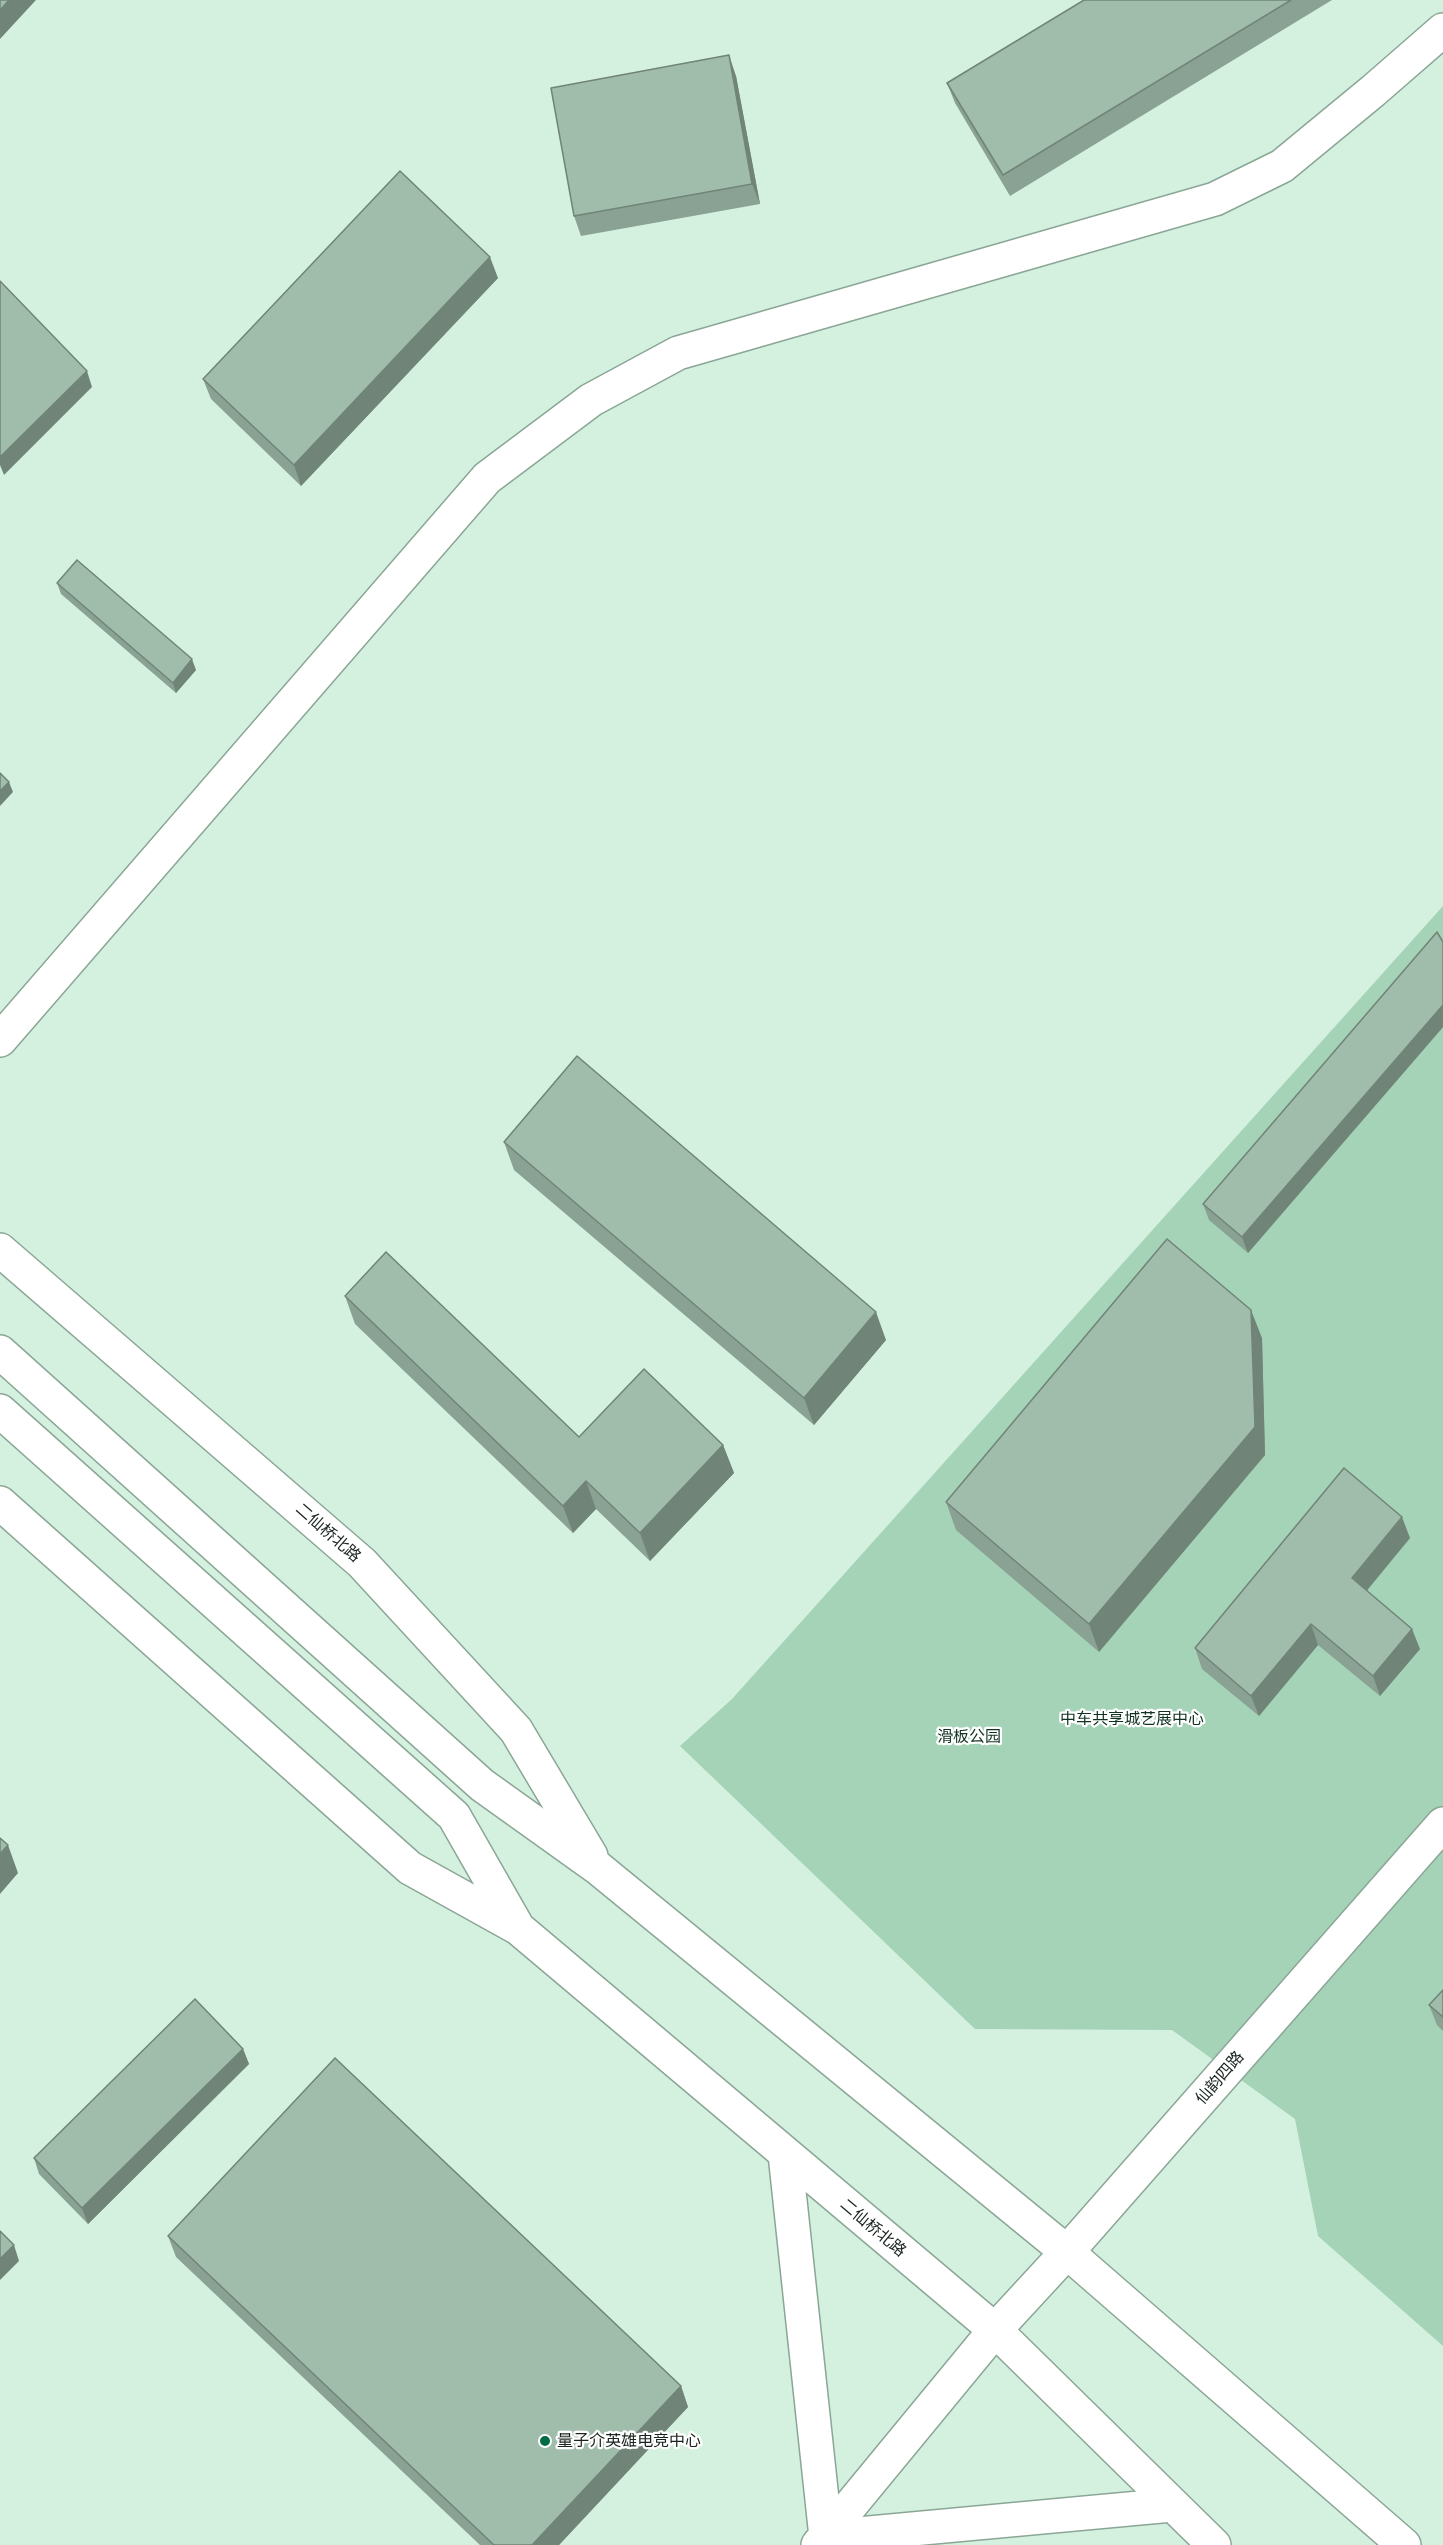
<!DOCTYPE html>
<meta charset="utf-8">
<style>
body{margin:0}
canvas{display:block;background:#d4f1df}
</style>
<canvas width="1443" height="2545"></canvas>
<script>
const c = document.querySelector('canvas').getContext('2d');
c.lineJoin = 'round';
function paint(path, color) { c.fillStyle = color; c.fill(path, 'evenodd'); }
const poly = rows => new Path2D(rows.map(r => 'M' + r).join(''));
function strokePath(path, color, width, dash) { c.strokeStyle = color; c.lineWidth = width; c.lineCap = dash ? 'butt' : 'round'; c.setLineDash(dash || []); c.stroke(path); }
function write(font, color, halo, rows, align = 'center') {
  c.font = font + ' Quicksand,"Noto Sans SC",sans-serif'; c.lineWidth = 4.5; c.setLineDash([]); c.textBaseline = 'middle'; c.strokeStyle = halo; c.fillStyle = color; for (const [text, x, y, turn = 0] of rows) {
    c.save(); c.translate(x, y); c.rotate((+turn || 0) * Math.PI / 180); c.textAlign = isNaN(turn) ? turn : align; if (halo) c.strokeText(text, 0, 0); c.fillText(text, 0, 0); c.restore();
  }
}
paint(poly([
 [1443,906,1443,2346,1318,2236,1295,2119,1172,2030,975,2029,680,1746,732,1699]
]), '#a4d3b8');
const minor = poly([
 [0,1040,487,478,591,400,678,353,1215,199,1282,166,1373,91,1443,30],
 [785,2154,826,2537,1172,2505],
 [818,2545,995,2330,1067,2252,1443,1824]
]);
const major = poly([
 [0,1250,362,1563,516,1730,591,1856],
 [0,1352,482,1785,598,1868,1067,2252,1404,2545],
 [0,1411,454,1816,518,1928,995,2330,1214,2545],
 [0,1503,410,1868,518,1928]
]);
strokePath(minor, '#8ba696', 36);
strokePath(major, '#8ba696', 36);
strokePath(minor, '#fff', 33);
strokePath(major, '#fff', 33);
paint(poly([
 [1084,0,1332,0,1010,196,955,103,947,83],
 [736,76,760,204,581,236,574,216],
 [498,278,301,486,211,399,203,379],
 [57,583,196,670,176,693,61,594],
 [1443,942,1443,1027,1248,1253,1209,1220,1203,1204],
 [504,1142,886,1340,814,1425,514,1170],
 [345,1296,579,1437,723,1445,734,1473,650,1561,596,1509,573,1533,355,1324],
 [1262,1338,1265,1455,1099,1652,956,1530,946,1502],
 [1410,1538,1366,1590,1420,1649,1380,1696,1318,1645,1259,1716,1202,1669,1195,1648],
 [1443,1990,1443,2031,1437,2025,1429,2005],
 [243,2049,249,2064,88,2224,39,2174,34,2158],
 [168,2236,681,2386,688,2407,559,2545,480,2545,176,2257]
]), '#8aa293');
paint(poly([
 [9,0,36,0,0,39,0,10],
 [729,55,736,76,760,204,752,184],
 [490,257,498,278,301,486,294,465],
 [87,371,92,387,4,475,0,465,0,457],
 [192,659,196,670,176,693,173,683],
 [9,782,13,792,0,806,0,791],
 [1443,1005,1443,1027,1248,1253,1242,1237],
 [1251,1310,1262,1338,1265,1455,1099,1652,1089,1624],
 [876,1312,886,1340,814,1425,804,1398],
 [723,1445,734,1473,650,1561,640,1533],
 [586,1481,596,1509,573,1533,563,1506],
 [1402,1517,1410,1538,1360,1599,1352,1578],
 [1311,1624,1318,1645,1259,1716,1251,1696],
 [1412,1629,1420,1649,1380,1696,1373,1676],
 [8,1845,18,1873,0,1894,0,1854],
 [243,2049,249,2064,88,2224,82,2208],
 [14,2245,19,2261,0,2280,0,2259],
 [681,2386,688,2407,559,2545,532,2545]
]), '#708478');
const building = poly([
 [0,0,9,0,0,10,0,0],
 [1084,0,1291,0,1003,175,947,83,1084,0],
 [729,55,752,184,574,216,551,88,729,55],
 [400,171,490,257,294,465,203,379,400,171],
 [0,281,87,371,0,457,0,281],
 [77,560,192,659,173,683,57,583,77,560],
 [0,773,9,782,0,791,0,773],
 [1437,932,1443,942,1443,1005,1242,1237,1203,1204,1437,932],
 [577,1056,876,1312,804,1398,504,1142,577,1056],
 [1167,1239,1251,1310,1255,1427,1089,1624,946,1502,1167,1239],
 [386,1252,579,1437,644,1369,723,1445,640,1533,586,1481,563,1506,345,1296,386,1252],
 [1344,1468,1402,1517,1352,1578,1412,1629,1373,1676,1311,1624,1251,1696,1195,1648,1344,1468],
 [0,1838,8,1845,0,1854,0,1838],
 [1443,1990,1443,2017,1429,2005,1443,1990],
 [195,1999,243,2049,82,2208,34,2158,195,1999],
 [335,2058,681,2386,532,2545,494,2545,168,2236,335,2058],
 [0,2231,14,2245,0,2259,0,2231]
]);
paint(building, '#a0bcab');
strokePath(building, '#708478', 1.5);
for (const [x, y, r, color] of [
 [545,2441,6,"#006c43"]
]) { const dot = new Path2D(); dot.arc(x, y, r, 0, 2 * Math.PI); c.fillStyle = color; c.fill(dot); strokePath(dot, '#fff', 2); }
write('16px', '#19241e', '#fff', [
 ["二仙桥北路",328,1533,41],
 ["仙韵四路",1220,2078,-49],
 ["二仙桥北路",873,2228,40]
]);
write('16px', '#113222', '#fff', [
 ["中车共享城艺展中心",1132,1719],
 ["滑板公园",969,1737]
]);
write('16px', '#19241e', '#fff', [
 ["量子介英雄电竞中心",557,2441]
], 'left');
</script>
